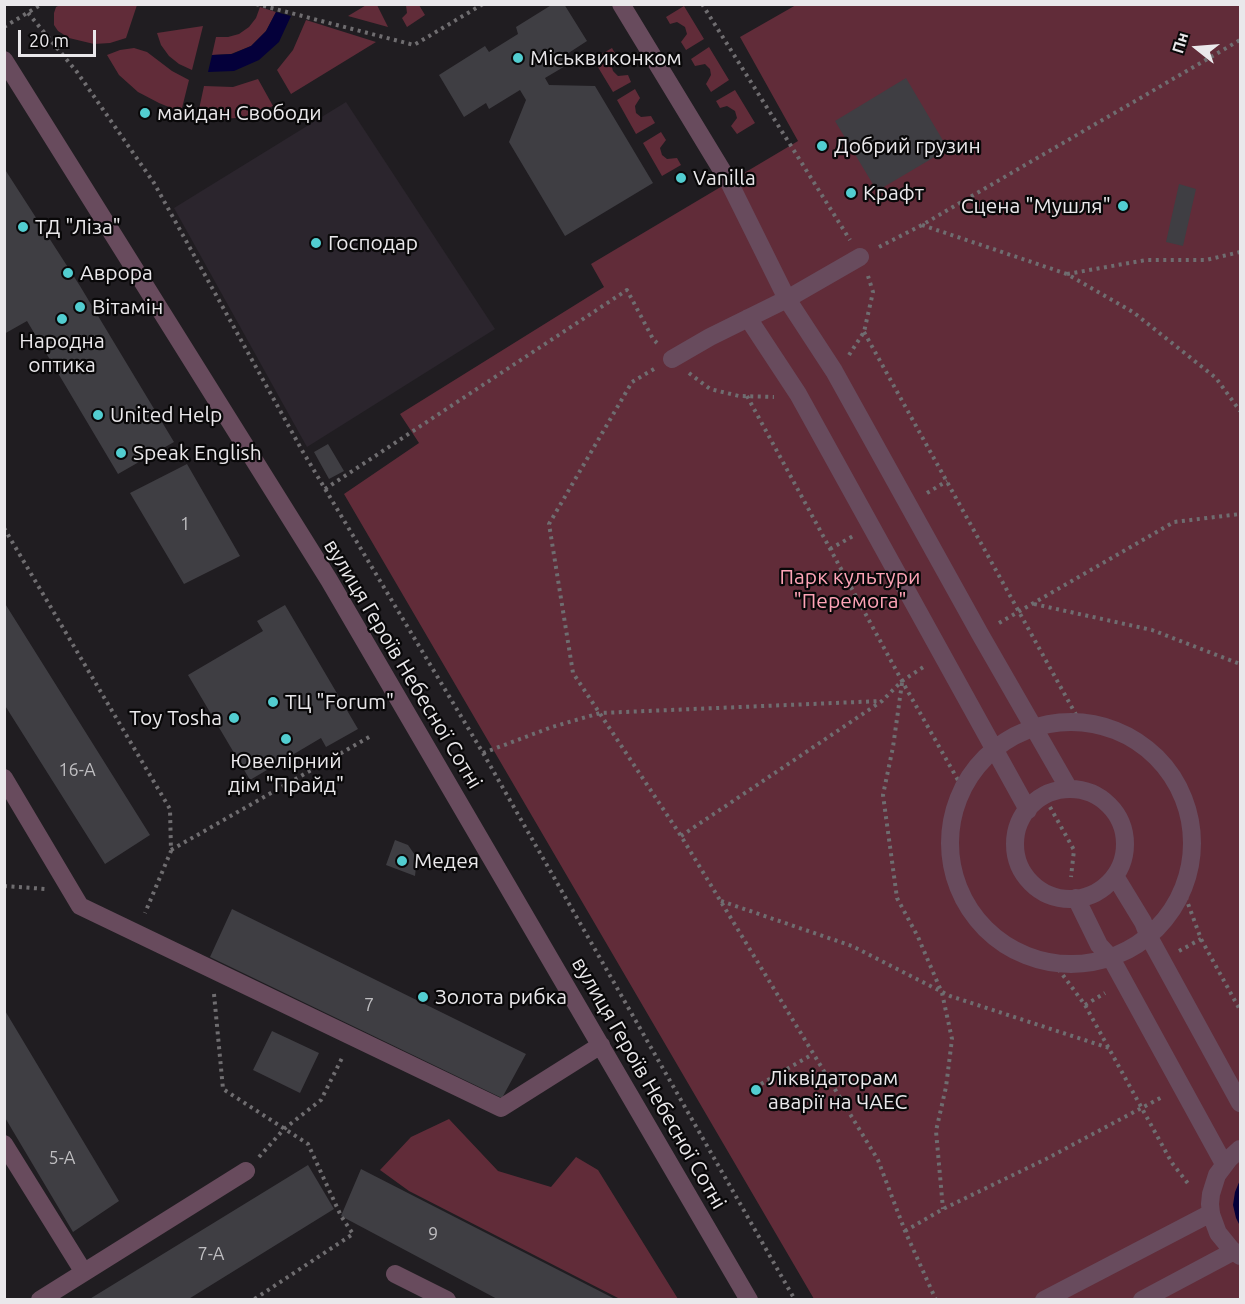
<!DOCTYPE html>
<meta charset="utf-8">
<style>
body{margin:0}
#map{position:relative;width:1245px;height:1304px;overflow:hidden;background:#201d21;font-family:Ubuntu,sans-serif}
canvas{display:block}
.frame{position:absolute;inset:0;border:6px solid #eae8eb;pointer-events:none}
.north{position:absolute;left:1167px;top:18px;width:60px;height:60px;-webkit-text-stroke:4px #090809;paint-order:stroke;rotate:287deg;font-size:16px;font-weight:700;line-height:24px;text-align:center;color:#eae8eb}
.north::after{content:'';display:block;margin:auto;width:21px;height:27px;background:#eae8eb;clip-path:polygon(50% 0,100% 100%,50% 72%,0 100%)}
.scale{position:absolute;left:18px;top:30px;width:78px;height:27px;box-sizing:border-box;border:3px solid #eae8eb;border-top:0;padding-left:8px;font-size:18px;line-height:21px;white-space:nowrap;color:#eae8eb;-webkit-text-stroke:4px #090809;paint-order:stroke}
</style>
<div id="map">
<canvas width="1245" height="1304"></canvas>
<div class="frame"></div>
<div class="north">Пн</div>
<div class="scale">20 m</div>
</div>
<script>
const c = document.querySelector('canvas').getContext('2d');
c.lineJoin = 'round';
function paint(path, color) { c.fillStyle = color; c.fill(path, 'evenodd'); }
const poly = rows => new Path2D(rows.map(r => 'M' + r).join(''));
function strokePath(path, color, width, dash) { c.strokeStyle = color; c.lineWidth = width; c.lineCap = dash ? 'butt' : 'round'; c.setLineDash(dash || []); c.stroke(path); }
function write(font, color, halo, rows, align = 'center') {
  c.font = font + ' Ubuntu,sans-serif'; c.lineWidth = 4.5; c.setLineDash([]); c.textBaseline = 'middle'; c.strokeStyle = halo; c.fillStyle = color; for (const [text, x, y, turn = 0] of rows) {
    c.save(); c.translate(x, y); c.rotate((+turn || 0) * Math.PI / 180); c.textAlign = isNaN(turn) ? turn : align; if (halo) c.strokeText(text, 0, 0); c.fillText(text, 0, 0); c.restore();
  }
}
paint(poly([
 [346,102,495,329,307,447,174,208]
]), '#2b252d');
paint(poly([
 [368,4,377,5,388,27,348,16],
 [60,5,60,4,137,5,126,38,110,43,94,44,69,38,58,31,54,25,54,13,56,7],
 [406,5,419,5,425,15,407,27,402,18,407,13],
 [796,5,1240,5,1240,1299,814,1299,344,494,419,443,400,414,604,287,591,264,798,141,740,37],
 [684,6,704,39,686,50,681,42,687,34,685,27,677,22,670,24,666,17],
 [260,7,276,12,266,31,251,46,231,54,212,55,216,37,228,37,239,34,249,27,256,18],
 [306,20,376,42,291,94,277,70,293,50],
 [203,26,192,70,179,64,169,56,161,45,157,33],
 [709,47,729,80,711,92,706,84,711,75,710,69,705,64,695,66,691,59],
 [134,48,147,52,172,71,189,80,181,112,159,103,138,92,119,75,107,55,120,50],
 [612,48,617,57,611,64,613,71,618,76,628,75,631,82,613,92,593,59],
 [258,79,273,106,248,117,223,119,198,114,204,86,233,87],
 [635,89,640,98,635,106,636,113,641,117,651,116,655,123,636,134,617,100],
 [735,90,755,123,737,134,731,126,737,118,735,111,727,106,720,108,716,101],
 [661,132,666,140,660,148,662,155,667,159,677,158,681,165,662,176,643,143],
 [449,1119,498,1171,551,1187,576,1157,598,1170,678,1299,620,1299,409,1191,380,1170,411,1137]
]), '#612c39');
paint(poly([
 [276,12,291,16,279,42,259,60,234,71,208,72,212,55,232,54,251,46,266,31],
 [1240,1180,1240,1226,1236,1218,1233,1205,1235,1192]
]), '#04003a');
paint(poly([
 [553,4,564,4,587,41,567,54,572,62,545,78,549,85,595,86,653,183,565,236,509,142,526,100,520,90,489,109,486,103,464,117,439,75,485,46,489,52,518,34,516,27],
 [906,78,948,149,877,191,835,121],
 [4,168,80,286,174,442,118,474,27,321,4,334],
 [1179,184,1196,189,1183,246,1166,242],
 [328,444,344,471,329,479,314,452],
 [187,464,240,556,184,584,130,493],
 [4,602,150,835,105,864,4,704],
 [285,605,358,729,326,747,321,738,250,780,188,675,263,631,257,621],
 [395,840,408,845,417,858,415,876,386,865],
 [232,909,526,1054,502,1098,210,957],
 [4,1009,119,1201,73,1232,4,1116],
 [272,1031,319,1053,300,1093,253,1070],
 [308,1165,334,1209,187,1300,88,1300],
 [361,1169,617,1300,499,1300,341,1216]
]), '#3f3e43');
strokePath(poly([
 [256,4,414,45,483,4],
 [702,4,850,240],
 [28,13,77,72,154,183,303,452,483,753,795,1300],
 [4,27,42,4],
 [922,225,1067,274,1133,312,1216,378,1240,411],
 [879,247,922,225,1240,40],
 [1067,274,1146,260,1206,260,1240,252],
 [864,332,1080,722],
 [849,355,864,332,873,292,868,276],
 [654,369,632,382,549,524,573,673,681,836,878,1160,905,1231,936,1300],
 [689,373,710,389,739,396,774,397],
 [747,396,902,681,963,789],
 [325,489,627,290,653,339,657,343],
 [927,493,947,481],
 [4,528,170,809,171,851,145,913],
 [830,549,853,536],
 [1034,604,1152,630,1240,664],
 [999,623,1174,522,1240,514],
 [902,683,893,747,883,795,897,898,918,937,942,993,952,1039,946,1087,936,1131,943,1209],
 [483,753,552,727,600,713,881,701],
 [1050,807,1074,850,1071,877],
 [681,836,882,701,902,681,925,666],
 [171,850,371,736],
 [4,886,46,889],
 [1183,890,1201,939,1240,1010],
 [721,901,852,946,950,996,1109,1048],
 [1179,951,1201,939],
 [1054,963,1085,1005,1172,1163,1190,1186],
 [214,994,223,1089,308,1144,341,1216,353,1234,253,1300],
 [1085,1005,1105,993],
 [761,1084,813,1054],
 [259,1157,284,1129,321,1100,343,1056],
 [905,1231,943,1209,1046,1159,1164,1096]
]), '#6f6d70', 4, [3, 4.5]);
strokePath(poly([
 [621,4,729,182,787,299,834,371,980,634,1069,789],
 [4,60,329,580,749,1300],
 [748,318,798,394,1028,810],
 [672,359,710,337,787,299,860,257],
 '950 843a121 121 0 1 1 242 0a121 121 0 1 1-242 0Z',
 [4,778,80,906,501,1108,601,1045],
 '1015 844a55 55 0 1 1 110 0a55 55 0 1 1-110 0Z',
 [1115,876,1143,922,1149,937,1240,1103],
 [1076,898,1099,945,1111,958,1224,1164],
 [4,1144,83,1271],
 [1240,1149,1229,1159,1217,1175,1211,1194,1210,1204,1211,1214,1218,1233,1231,1249,1240,1256],
 [395,1274,447,1300],
 [40,1300,246,1171],
 [1044,1300,1211,1213],
 [1142,1300,1234,1251]
]), '#684b5d', 18);
for (const [x, y, r, color] of [
 [518,58,6,"#52cdd0"],
 [145,113,6,"#52cdd0"],
 [822,146,6,"#52cdd0"],
 [681,178,6,"#52cdd0"],
 [851,193,6,"#52cdd0"],
 [1123,206,6,"#52cdd0"],
 [23,227,6,"#52cdd0"],
 [316,243,6,"#52cdd0"],
 [68,273,6,"#52cdd0"],
 [80,307,6,"#52cdd0"],
 [62,319,6,"#52cdd0"],
 [98,415,6,"#52cdd0"],
 [121,453,6,"#52cdd0"],
 [273,702,6,"#52cdd0"],
 [234,718,6,"#52cdd0"],
 [286,739,6,"#52cdd0"],
 [402,861,6,"#52cdd0"],
 [423,997,6,"#52cdd0"],
 [756,1090,6,"#52cdd0"]
]) { const dot = new Path2D(); dot.arc(x, y, r, 0, 2 * Math.PI); c.fillStyle = color; c.fill(dot); strokePath(dot, '#090809', 2); }
write('18px', '#bfbec1', null, [
 ["1",185,524],
 ["16-А",77,770],
 ["7",369,1005],
 ["5-А",62,1158],
 ["9",433,1234],
 ["7-А",211,1254]
]);
write('21px', '#eae8eb', '#090809', [
 ["Міськвиконком",530,58],
 ["майдан Свободи",157,113],
 ["Добрий грузин",834,146],
 ["Vanilla",693,178],
 ["Крафт",863,193],
 ["Сцена \"Мушля\"",1111,206,"right"],
 ["ТД \"Ліза\"",35,227],
 ["Господар",328,243],
 ["Аврора",80,273],
 ["Вітамін",92,307],
 ["Народна",62,341,"center"],
 ["оптика",62,365,"center"],
 ["United Help",110,415],
 ["Speak English",133,453],
 ["ТЦ \"Forum\"",285,702],
 ["Toy Tosha",222,718,"right"],
 ["Ювелірний",286,761,"center"],
 ["дім \"Прайд\"",286,785,"center"],
 ["Медея",414,861],
 ["Золота рибка",435,997],
 ["Ліквідаторам",768,1078],
 ["аварії на ЧАЕС",768,1102]
], 'left');
write('21px', '#fea4b7', '#090809', [
 ["Парк культури",850,577],
 ["\"Перемога\"",850,601]
]);
write('21px', '#eae8eb', '#090809', [
 ["вулиця Героїв Небесної Сотні",403,664,59],
 ["вулиця Героїв Небесної Сотні",649,1083,60]
]);
</script>
